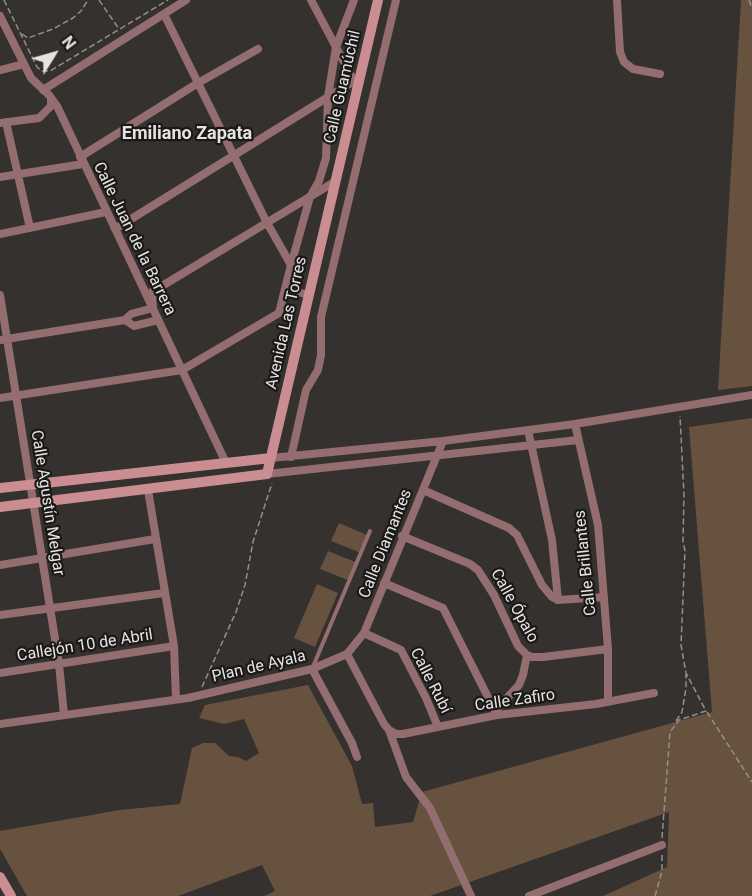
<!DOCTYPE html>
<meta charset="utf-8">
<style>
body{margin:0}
#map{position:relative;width:752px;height:896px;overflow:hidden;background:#34312f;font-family:Roboto,sans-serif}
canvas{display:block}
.north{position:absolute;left:24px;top:24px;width:60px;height:60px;-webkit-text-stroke:4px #1b1918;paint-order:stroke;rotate:53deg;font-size:16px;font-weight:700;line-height:24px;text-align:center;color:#e6e4e3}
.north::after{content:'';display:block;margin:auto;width:21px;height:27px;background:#e6e4e3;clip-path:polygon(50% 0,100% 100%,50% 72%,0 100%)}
</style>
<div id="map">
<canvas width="752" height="896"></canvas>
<div class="north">N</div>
</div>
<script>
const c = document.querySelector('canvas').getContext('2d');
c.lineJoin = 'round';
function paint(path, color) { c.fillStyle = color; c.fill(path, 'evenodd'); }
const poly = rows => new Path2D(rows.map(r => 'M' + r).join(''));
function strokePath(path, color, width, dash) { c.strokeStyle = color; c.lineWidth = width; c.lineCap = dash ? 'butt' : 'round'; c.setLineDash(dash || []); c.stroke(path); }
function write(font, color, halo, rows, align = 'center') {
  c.font = font + ' Roboto,sans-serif'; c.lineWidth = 4.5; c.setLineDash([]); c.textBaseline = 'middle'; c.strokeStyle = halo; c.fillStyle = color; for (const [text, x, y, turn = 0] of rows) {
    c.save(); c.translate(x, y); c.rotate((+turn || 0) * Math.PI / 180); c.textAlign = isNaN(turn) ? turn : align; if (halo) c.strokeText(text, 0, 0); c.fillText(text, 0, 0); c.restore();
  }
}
paint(poly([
 [741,0,752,0,752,386,718,390],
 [752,418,752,896,603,896,667,867,669,812,430,896,264,896,275,891,262,865,178,896,27,896,0,849,0,831,120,810,180,804,192,748,203,743,215,743,229,756,238,757,246,761,259,753,244,719,224,724,199,718,205,705,308,685,352,766,362,804,373,803,375,827,413,822,422,792,712,712,689,427],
 [339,523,369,536,361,553,331,541],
 [328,551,358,563,350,581,320,569],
 [317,584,338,593,315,647,294,638]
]), '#675240');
strokePath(poly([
 [4,0,37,67,42,71,50,71,168,0],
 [99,0,119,29],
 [749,0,752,8],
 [22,34,28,38,53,29,73,18,81,11,88,0],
 [202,687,236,612,245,585,253,542,272,483],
 [707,712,752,782],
 [676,721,682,712,686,688,686,674],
 [662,838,670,732,679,720,706,711,686,673,681,645,685,551,683,541,684,495,680,416],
 [655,896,662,871,662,852]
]), '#928f8e', 1.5, [6, 3]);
strokePath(poly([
 [312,669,370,531]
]), '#936d6f', 4);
strokePath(poly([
 [311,0,355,83],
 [617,0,620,52,624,62,633,69,660,74],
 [0,16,31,78,49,95,57,106,226,463],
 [0,70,24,64],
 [43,90,186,0],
 [6,122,30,228],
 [0,123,39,118,51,106,51,99],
 [80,157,198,83,258,49],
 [0,177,83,164],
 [115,229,354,81],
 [0,234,106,212],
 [291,265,310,197,319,181,326,158,328,97,336,47,354,0],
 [287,289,309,295],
 [0,295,59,664,64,715],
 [125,320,134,326,158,320],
 [0,340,125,320,131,314,153,308,152,292,336,181],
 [0,398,182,370,279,313,291,265,266,221,164,14],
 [575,424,598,525,608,649,608,702],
 [528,430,552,540,558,600],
 [291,457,306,390,318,370,321,355,321,317,396,0],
 [271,458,443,441,575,424,752,395],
 [267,474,578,440],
 [148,490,174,646,176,699],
 [423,490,509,528,517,535,542,585,552,597,558,600,604,597],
 [402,536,470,564,478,570,494,595,518,646,527,655,532,657,543,657,608,649],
 [0,565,155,539],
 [384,583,443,608,497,715],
 [0,615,164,593],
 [364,633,401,650,426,698,438,727],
 [347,654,384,724,389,730,396,734,403,734,497,715,596,704,654,693],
 [312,669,352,743,357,757],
 [0,673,174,646],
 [495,711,519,685,523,675,527,655],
 [0,724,188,698,312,669,347,654,364,633,443,441],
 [389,730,406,777,430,808,471,896],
 [529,896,662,845]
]), '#936d6f', 8);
strokePath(poly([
 [0,488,271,458],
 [0,507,267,474,378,0],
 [0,877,11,896]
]), '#ca8d91', 10);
write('16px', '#e6e4e3', '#1b1918', [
 ["Calle Guamúchil",343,87,-77],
 ["Calle Juan de la Barrera",134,239,64],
 ["Avenida Las Torres",287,323,-77],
 ["Calle Agustín Melgar",47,503,81],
 ["Calle Diamantes",386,544,-68],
 ["Calle Brillantes",586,563,-96],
 ["Calle Ópalo",514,606,61],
 ["Callejón 10 de Abril",85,646,-9],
 ["Plan de Ayala",259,667,-13],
 ["Calle Rubí",430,681,63],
 ["Calle Zafiro",515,701,-8]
]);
write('bold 18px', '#e6e4e3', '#1b1918', [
 ["Emiliano Zapata",187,134]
]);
</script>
